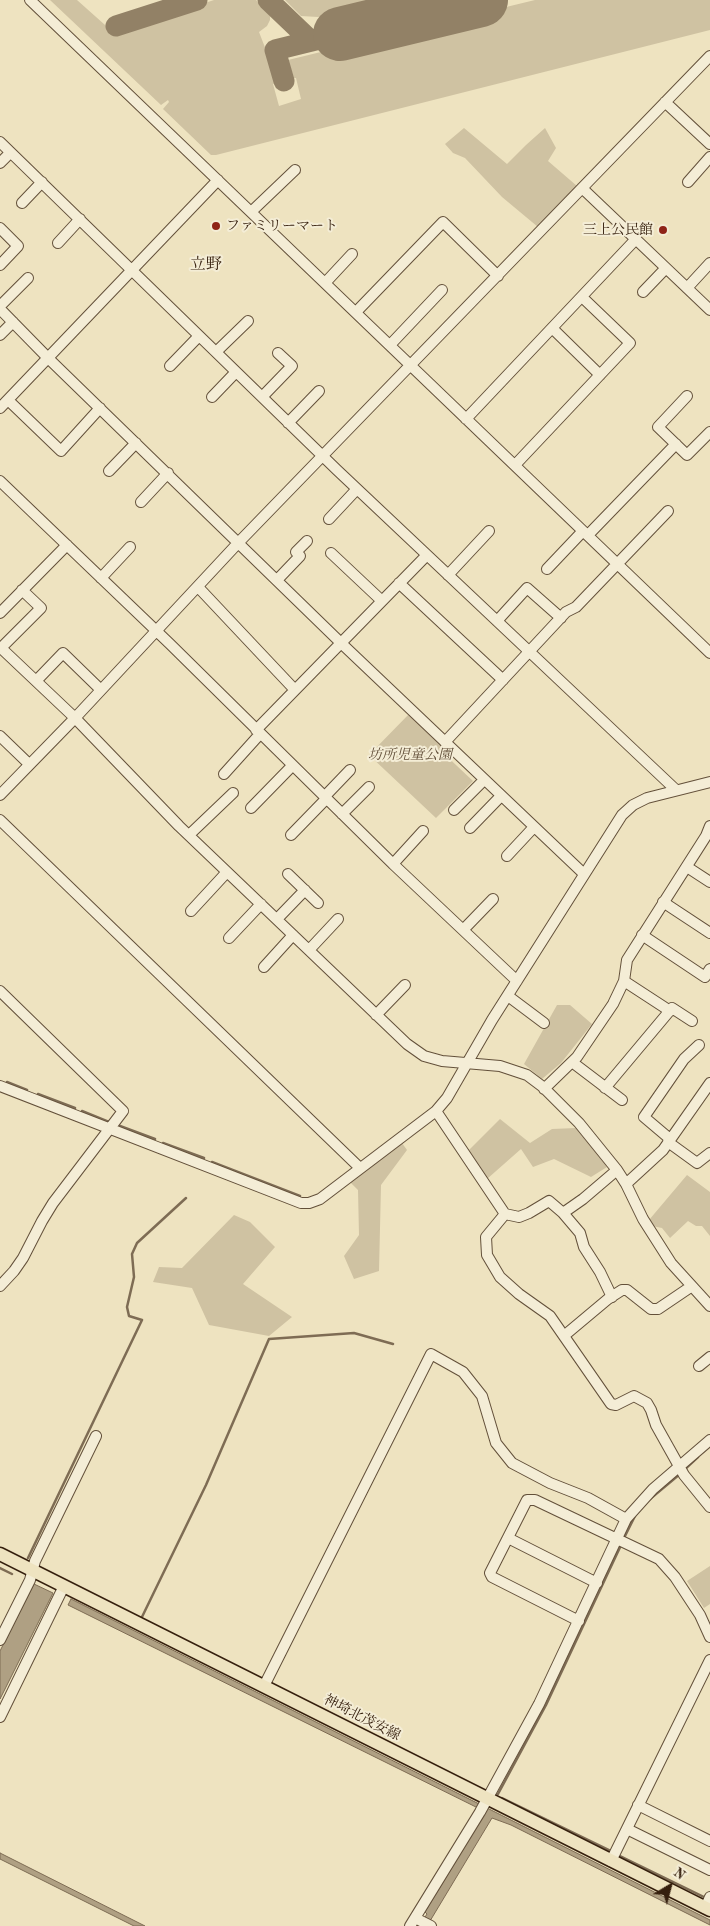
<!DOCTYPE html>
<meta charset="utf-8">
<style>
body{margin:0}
#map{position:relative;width:710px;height:1926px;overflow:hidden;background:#eee3c0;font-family:"Old Standard TT",serif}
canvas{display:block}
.north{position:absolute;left:645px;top:1861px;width:50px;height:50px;-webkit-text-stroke:4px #f4edd6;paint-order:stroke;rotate:37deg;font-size:14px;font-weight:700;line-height:20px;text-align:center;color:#351f0d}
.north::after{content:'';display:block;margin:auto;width:18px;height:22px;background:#351f0d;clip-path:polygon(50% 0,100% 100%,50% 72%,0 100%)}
</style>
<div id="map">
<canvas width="710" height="1926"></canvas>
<div class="north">N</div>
</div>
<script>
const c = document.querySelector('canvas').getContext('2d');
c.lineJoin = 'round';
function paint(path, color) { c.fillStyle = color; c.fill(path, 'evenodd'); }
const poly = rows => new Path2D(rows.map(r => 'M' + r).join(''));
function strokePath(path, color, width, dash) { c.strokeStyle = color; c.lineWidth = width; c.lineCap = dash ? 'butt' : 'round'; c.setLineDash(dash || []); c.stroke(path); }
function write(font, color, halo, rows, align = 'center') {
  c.font = font + ' "Old Standard TT","Noto Serif JP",serif'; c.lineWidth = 4; c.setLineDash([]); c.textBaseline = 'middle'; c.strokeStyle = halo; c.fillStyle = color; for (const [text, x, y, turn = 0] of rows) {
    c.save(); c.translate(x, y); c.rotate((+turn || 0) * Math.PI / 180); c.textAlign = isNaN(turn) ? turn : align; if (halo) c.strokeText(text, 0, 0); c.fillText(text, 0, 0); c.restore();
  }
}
paint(poly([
 [50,0,77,0,114,33,214,0,256,0,266,10,270,16,270,20,267,26,259,32,271,63,276,83,273,84,279,106,301,99,296,78,294,78,288,60,535,0,710,0,710,30,216,155,211,155,163,109,169,102,168,100,161,105],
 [285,0,386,0,318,17,301,16],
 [464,128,507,164,526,145,545,128,556,148,548,161,577,186,538,227,502,197,465,158,453,153,445,144],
 [410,713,442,745,439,749,473,781,436,818,369,755],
 [557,1005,570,1005,592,1024,561,1063,542,1079,524,1064],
 [500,1119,530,1143,552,1129,576,1128,607,1167,591,1177,554,1159,533,1167,521,1149,487,1179,469,1150],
 [402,1143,407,1150,381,1185,379,1271,354,1279,344,1256,359,1235,358,1190,349,1181],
 [687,1175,710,1192,710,1236,702,1226,696,1226,688,1221,670,1238,662,1228,652,1226,649,1220],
 [234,1215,250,1222,275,1247,243,1284,292,1317,269,1336,209,1325,192,1288,153,1282,159,1267,182,1268],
 [710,1566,710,1604,704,1608,687,1581]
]), '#cfc2a2');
const water = poly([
 [34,1584,53,1593,0,1699,0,1651,34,1584],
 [71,1599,710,1920,710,1925,511,1825,492,1818,427,1926,419,1926,427,1914,425,1912,485,1813,484,1811,68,1605,71,1599],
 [0,1853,145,1926,134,1926,0,1859,0,1853]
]);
paint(water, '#afa083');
strokePath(water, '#7e6c54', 1);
strokePath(poly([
 [7,1082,27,1090],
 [38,1094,75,1108],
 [82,1111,109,1122],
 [120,1126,155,1139],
 [163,1143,204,1158],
 [212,1162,300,1196],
 [684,1470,698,1457],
 [650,1499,680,1474],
 [624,1538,636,1514],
 [28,1558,142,1320,129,1316,127,1307,134,1277,132,1254,137,1243,186,1198],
 [0,1568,12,1574],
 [141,1619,206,1485,269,1339,354,1333,393,1344],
 [498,1794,546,1705,622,1543],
 [502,1798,609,1850],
 [620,1856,704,1897]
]), '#7e6c54', 2.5);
strokePath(poly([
 [268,0,311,41],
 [443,0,451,7],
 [116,26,197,0],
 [284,81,275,50,340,34]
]), '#928166', 21);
strokePath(poly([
 [340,34,481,0]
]), '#928166', 54);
const minor = poly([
 [30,0,710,653],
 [665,102,710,144],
 [0,142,337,470,676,790],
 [0,163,10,153],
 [688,182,710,157],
 [582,188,710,310],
 [22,203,42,182],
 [251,212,295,170],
 [0,228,18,246,0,265],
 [58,243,80,219],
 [325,283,352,254],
 [687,288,710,263],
 [643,292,666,268],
 [0,306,28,278],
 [0,309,48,358,341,643,584,874],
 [356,312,443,222,498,276],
 [552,328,600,375],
 [0,335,13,322],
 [390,345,442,290],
 [216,352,248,321],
 [170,366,199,336],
 [687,396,658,427,687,455,710,432],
 [212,397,236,372],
 [262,397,292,366,278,353],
 [8,400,61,451,100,408],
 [0,408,218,180],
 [466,419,636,239],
 [288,423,319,391],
 [515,465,630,343,582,297],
 [109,471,136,443],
 [0,481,170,644,393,864,517,981],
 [141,502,168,473],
 [329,519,357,489],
 [588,535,676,444],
 [331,553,382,601],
 [547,569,583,531],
 [448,575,489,531],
 [101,578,130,547],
 [277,580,300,556,296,552,307,541],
 [399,583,503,680],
 [198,587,295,690],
 [0,613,67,545],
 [497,621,527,588,561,618],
 [0,647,75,718,179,826,407,1044,424,1056,442,1061,500,1066,527,1075,543,1087,579,1123,617,1170,626,1184,643,1219,671,1263,710,1306],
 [1,648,41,608,22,590],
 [36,681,63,653,101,690],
 [256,730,427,555],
 [0,736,29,764],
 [445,742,566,612,576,607,668,511],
 [224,774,260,734],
 [0,795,75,718,239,542,710,56],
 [251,808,292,766],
 [454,810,484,780],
 [342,814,369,787],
 [0,820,360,1168],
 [470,828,501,796],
 [189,835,233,793],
 [291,835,326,799,327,794,350,770],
 [507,856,534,827],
 [393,864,423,831],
 [687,867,710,882],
 [288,874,318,903],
 [663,902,710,933],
 [191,911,227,872],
 [277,919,305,890],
 [463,930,493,899],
 [642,935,705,977,710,969],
 [229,938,261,904],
 [309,950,338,919],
 [264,967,293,935],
 [624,981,670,1011],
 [0,991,123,1111,53,1203,42,1221,23,1258,14,1271,0,1286],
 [508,996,544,1023],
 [376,1015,405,985],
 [572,1062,622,1100],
 [0,1086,301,1203,309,1203,320,1199,436,1111,447,1098,492,1020,622,815,633,805,647,798,710,782],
 [605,1088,672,1008,692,1021],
 [544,1089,577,1057,613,1004,624,981,627,960,706,836,710,826],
 [436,1111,505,1214,519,1217,529,1213,549,1201,563,1213,583,1199,617,1170],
 [670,1139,644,1117,684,1059,699,1045],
 [668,1142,697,1163,710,1153],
 [626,1184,663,1150,710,1083],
 [563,1213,580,1233,584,1247,600,1272,612,1297],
 [505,1214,486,1237,487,1255,500,1277,519,1294,550,1316,611,1404,616,1405,634,1396,647,1403,651,1410,656,1425,684,1475,710,1507],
 [565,1335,608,1299,622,1290,627,1290,651,1309,658,1309,692,1286],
 [699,1366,710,1357],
 [508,1538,597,1583],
 [579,1621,492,1577,490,1573,527,1500,535,1500,659,1559,675,1577,700,1615,710,1637],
 [0,1640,30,1580,35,1561,96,1436],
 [264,1686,431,1354,463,1372,482,1396,496,1443,512,1463,550,1483,588,1498,626,1519],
 [0,1717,64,1586],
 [638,1805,710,1841],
 [627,1829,710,1870],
 [611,1861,710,1660],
 [705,1908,710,1897],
 [415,1918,431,1926],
 [410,1926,480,1812,539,1704,626,1519,653,1489,710,1440]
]);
const major = poly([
 [0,1554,710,1910]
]);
strokePath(minor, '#63503a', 12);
strokePath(major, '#351f0d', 15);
strokePath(minor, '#f4edd6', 10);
strokePath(major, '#eee3c0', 12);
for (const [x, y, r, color] of [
 [216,226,5,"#8f2418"],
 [663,230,5,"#8f2418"]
]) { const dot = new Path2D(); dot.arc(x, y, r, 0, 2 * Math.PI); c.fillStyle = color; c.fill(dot); strokePath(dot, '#f4edd6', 2); }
write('14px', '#351f0d', '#f4edd6', [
 ["ファミリーマート",226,226],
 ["三上公民館",653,230,"right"]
], 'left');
write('italic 14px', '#63503a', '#f4edd6', [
 ["坊所児童公園",410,755]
]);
write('14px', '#351f0d', '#f4edd6', [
 ["神埼北茂安線",362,1718,27]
]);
write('16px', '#351f0d', '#f4edd6', [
 ["立野",206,265]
]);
</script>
